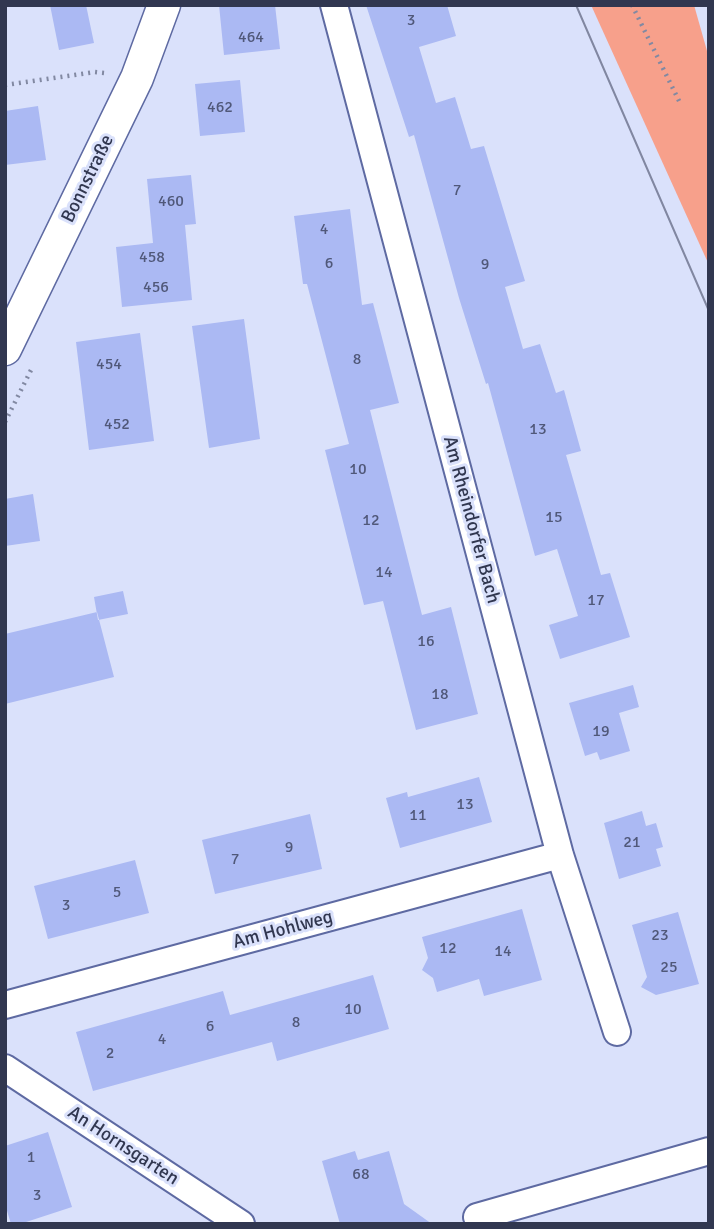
<!DOCTYPE html>
<meta charset="utf-8">
<style>
body{margin:0}
#map{position:relative;width:714px;height:1229px;overflow:hidden;background:#dae1fb;font-family:Signika,sans-serif}
canvas{display:block}
.frame{position:absolute;inset:0;border:7px solid #313750;pointer-events:none}
</style>
<div id="map">
<canvas width="714" height="1229"></canvas>
<div class="frame"></div>
</div>
<script>
const c = document.querySelector('canvas').getContext('2d');
c.lineJoin = 'round';
function paint(path, color) { c.fillStyle = color; c.fill(path, 'evenodd'); }
const poly = rows => new Path2D(rows.map(r => 'M' + r).join(''));
function strokePath(path, color, width, dash) { c.strokeStyle = color; c.lineWidth = width; c.lineCap = dash ? 'butt' : 'round'; c.setLineDash(dash || []); c.stroke(path); }
function write(font, color, halo, rows, align = 'center') {
  c.font = font + ' Signika,sans-serif'; c.lineWidth = 6; c.setLineDash([]); c.textBaseline = 'middle'; c.strokeStyle = halo; c.fillStyle = color; for (const [text, x, y, turn = 0] of rows) {
    c.save(); c.translate(x, y); c.rotate((+turn || 0) * Math.PI / 180); c.textAlign = isNaN(turn) ? turn : align; if (halo) c.strokeText(text, 0, 0); c.fillText(text, 0, 0); c.restore();
  }
}
paint(poly([
 [591,5,694,5,709,58,709,265]
]), '#f7a08b');
paint(poly([
 [50,5,86,5,94,43,59,50],
 [219,5,275,5,280,49,224,55],
 [366,5,447,5,456,36,419,47,436,103,455,97,471,149,484,146,525,281,505,287,523,349,540,344,556,393,564,390,581,451,566,455,601,575,610,573,630,637,560,659,549,625,578,616,557,549,535,556,488,383,486,384,459,298,414,135,409,137],
 [240,80,245,132,200,136,195,84],
 [38,106,46,160,5,165,5,111],
 [191,175,196,224,185,225,192,300,122,307,116,247,153,243,147,179],
 [350,209,362,305,373,303,399,403,370,410,390,489,422,615,451,607,478,714,416,730,383,601,364,605,325,450,349,444,307,284,303,284,294,216],
 [244,319,260,439,209,448,192,326],
 [140,333,154,441,89,450,76,342],
 [33,494,40,541,5,546,5,499],
 [123,591,128,614,98,620,94,597],
 [97,612,114,677,5,704,5,634],
 [633,685,639,707,619,713,630,751,600,760,597,752,585,756,569,703],
 [479,777,492,822,400,848,386,798,407,792,408,797],
 [642,811,646,826,656,823,663,847,656,849,661,866,619,879,604,823],
 [310,814,322,869,215,894,202,840],
 [135,860,149,913,48,939,34,886],
 [522,909,542,980,484,996,479,979,437,992,433,978,422,970,428,958,422,937],
 [678,912,699,984,656,995,641,987,647,977,632,925],
 [373,975,389,1029,277,1061,272,1042,93,1091,76,1032,223,991,230,1015],
 [48,1132,72,1207,20,1224,11,1224,5,1204,5,1146],
 [355,1151,358,1160,389,1151,404,1204,432,1224,340,1224,322,1161]
]), '#abb9f3');
const minor = poly([
 [334,5,560,855,617,1032],
 [5,1005,560,855],
 [5,1068,241,1224],
 [477,1217,709,1151]
]);
const tertiary = poly([
 [5,349,137,78,164,5]
]);
strokePath(minor, '#5e6aa2', 30);
strokePath(tertiary, '#5e6aa2', 35);
strokePath(poly([
 [632,5,681,105],
 [5,85,95,72,105,73],
 [5,422,33,366]
]), '#8289a2', 4.5, [2, 5]);
strokePath(minor, '#fff', 26);
strokePath(tertiary, '#fff', 32);
strokePath(poly([
 [576,5,709,311]
]), '#8187a1', 2);
write('16px', '#505879', null, [
 ["3",411,21],
 ["464",251,38],
 ["462",220,108],
 ["7",457,191],
 ["460",171,202],
 ["4",324,230],
 ["458",152,258],
 ["6",329,264],
 ["9",485,265],
 ["456",156,288],
 ["8",357,360],
 ["454",109,365],
 ["452",117,425],
 ["13",538,430],
 ["10",358,470],
 ["15",554,518],
 ["12",371,521],
 ["14",384,573],
 ["17",596,601],
 ["16",426,642],
 ["18",440,695],
 ["19",601,732],
 ["13",465,805],
 ["11",418,816],
 ["21",632,843],
 ["9",289,848],
 ["7",235,860],
 ["5",117,893],
 ["3",66,906],
 ["23",660,936],
 ["12",448,949],
 ["14",503,952],
 ["25",669,968],
 ["10",353,1010],
 ["8",296,1023],
 ["6",210,1027],
 ["4",162,1040],
 ["2",110,1054],
 ["1",31,1158],
 ["68",361,1175],
 ["3",37,1196]
]);
write('19px', '#313750', '#dae1fb', [
 ["Bonnstraße",88,179,-64],
 ["Am Rheindorfer Bach",471,520,75],
 ["Am Hohlweg",283,930,-15],
 ["An Hornsgarten",123,1146,33]
]);
</script>
